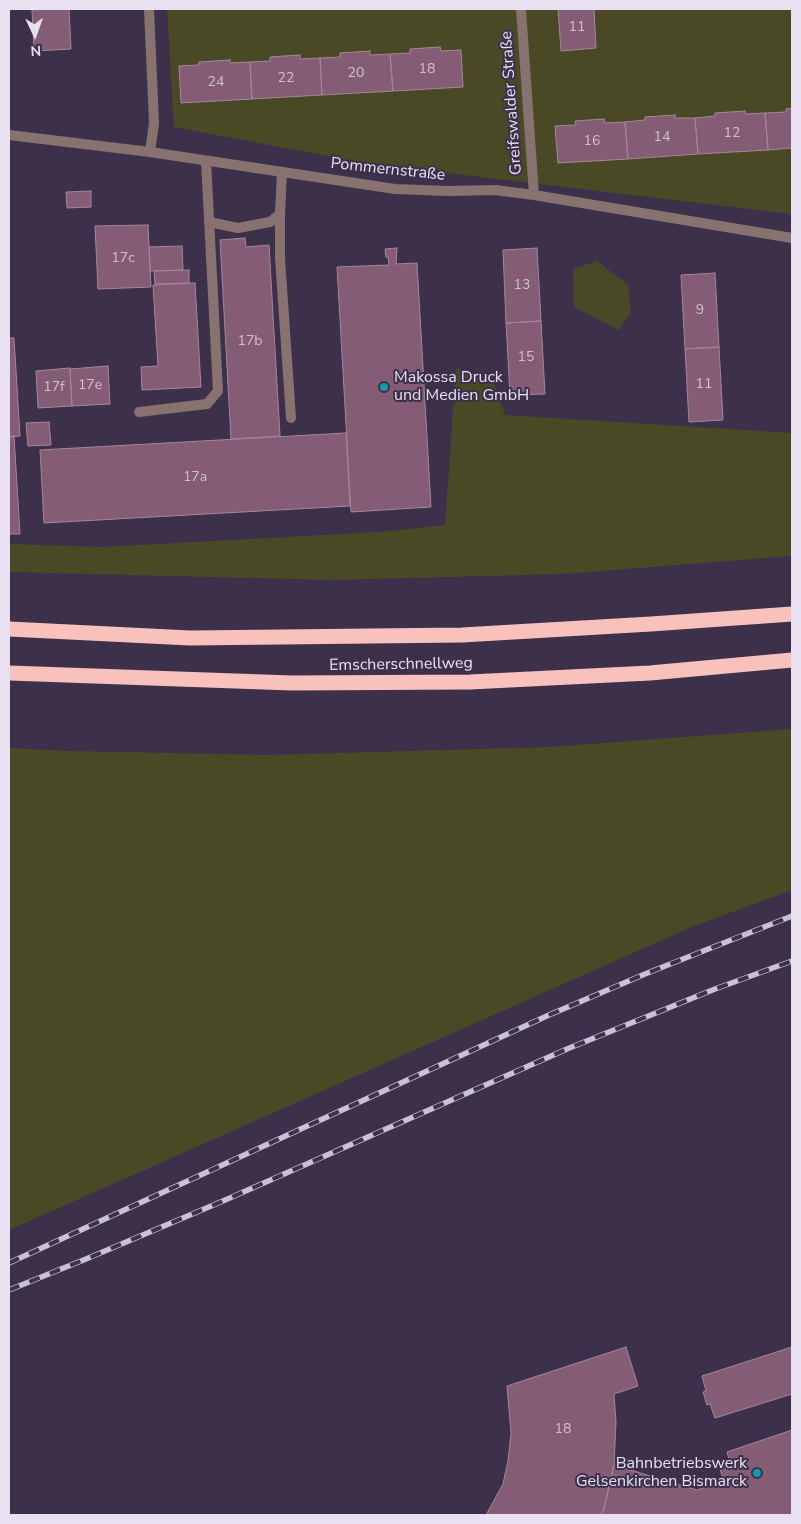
<!DOCTYPE html>
<meta charset="utf-8">
<style>
body{margin:0}
#map{position:relative;width:801px;height:1524px;overflow:hidden;background:#3d304b;font-family:"Nunito Sans",sans-serif}
canvas{display:block}
.frame{position:absolute;inset:0;border:10px solid #e9e1f2;pointer-events:none}
.north{position:absolute;left:10px;top:10px;width:50px;height:50px;-webkit-text-stroke:4px #3d304b;paint-order:stroke;rotate:177deg;font-size:14px;font-weight:700;line-height:20px;text-align:center;color:#e9e1f2}
.north::after{content:'';display:block;margin:auto;width:18px;height:22px;background:#e9e1f2;clip-path:polygon(50% 0,100% 100%,50% 72%,0 100%)}
</style>
<div id="map">
<canvas width="801" height="1524"></canvas>
<div class="frame"></div>
<div class="north">N</div>
</div>
<script>
const c = document.querySelector('canvas').getContext('2d');
c.lineJoin = 'round';
function paint(path, color) { c.fillStyle = color; c.fill(path, 'evenodd'); }
const poly = rows => new Path2D(rows.map(r => 'M' + r).join(''));
function strokePath(path, color, width, dash) { c.strokeStyle = color; c.lineWidth = width; c.lineCap = dash ? 'butt' : 'round'; c.setLineDash(dash || []); c.stroke(path); }
function write(font, color, halo, rows, align = 'center') {
  c.font = font + ' "Nunito Sans",sans-serif'; c.lineWidth = 4; c.setLineDash([]); c.textBaseline = 'middle'; c.strokeStyle = halo; c.fillStyle = color; for (const [text, x, y, turn = 0] of rows) {
    c.save(); c.translate(x, y); c.rotate((+turn || 0) * Math.PI / 180); c.textAlign = isNaN(turn) ? turn : align; if (halo) c.strokeText(text, 0, 0); c.fillText(text, 0, 0); c.restore();
  }
}
paint(poly([
 [167,9,792,9,792,214,371,164,174,127],
 [597,261,628,285,631,313,619,330,574,307,573,269],
 [456,368,492,378,505,415,792,433,792,556,562,574,333,580,9,572,9,544,102,547,379,532,445,525],
 [792,729,792,890,694,926,9,1230,9,748,69,751,268,755,550,747]
]), '#494a25');
const building = poly([
 [47,9,69,9,71,49,34,51,32,10,47,9],
 [558,9,594,9,596,48,561,51,558,9],
 [440,47,441,51,461,50,463,87,393,91,390,54,410,53,410,49,440,47],
 [370,51,370,55,390,54,393,91,322,95,320,58,340,57,340,53,370,51],
 [300,55,300,59,320,58,322,95,252,99,250,62,270,61,270,57,300,55],
 [230,60,230,63,250,62,252,99,181,103,179,66,199,65,199,62,230,60],
 [792,108,792,148,768,150,765,113,786,112,786,109,792,108],
 [745,111,745,114,765,113,768,150,698,154,695,118,715,116,715,113,745,111],
 [675,115,675,118,695,118,698,154,628,159,625,122,645,120,645,117,675,115],
 [604,119,605,123,625,122,628,159,558,163,555,126,576,125,575,121,604,119],
 [91,191,91,207,67,208,66,192,91,191],
 [148,225,151,287,98,289,95,226,148,225],
 [245,238,246,247,269,245,280,436,231,439,220,240,245,238],
 [182,246,183,270,150,271,149,247,182,246],
 [397,248,396,264,417,263,431,507,351,512,337,267,389,265,388,257,386,257,385,249,397,248],
 [537,248,541,321,506,323,503,250,537,248],
 [189,270,189,283,155,284,154,271,189,270],
 [715,273,719,347,685,349,681,275,715,273],
 [195,283,201,387,142,390,141,367,158,366,153,285,195,283],
 [541,321,545,394,510,395,506,323,541,321],
 [9,338,14,338,20,436,9,437,9,338],
 [719,347,723,420,689,422,685,349,719,347],
 [108,366,110,404,72,406,70,369,108,366],
 [70,368,72,406,38,408,36,371,70,368],
 [49,422,51,445,28,446,26,423,49,422],
 [346,433,350,506,44,523,40,450,346,433],
 [14,436,20,534,9,534,9,437,14,436],
 [626,1347,638,1386,614,1394,616,1422,614,1465,604,1508,601,1515,486,1515,503,1484,508,1461,511,1433,507,1386,626,1347],
 [792,1347,792,1394,715,1418,710,1404,707,1405,703,1392,706,1391,702,1376,792,1347],
 [792,1430,792,1515,601,1515,604,1508,614,1465,697,1490,724,1481,718,1463,729,1459,727,1452,792,1430]
]);
paint(building, '#845c76');
strokePath(building, '#a6869a', 1);
strokePath(poly([
 [280,214,280,258,291,418],
 [209,222,238,228,270,222,280,214,282,172],
 [139,412,207,404,218,391,206,161]
]), '#88726f', 10);
strokePath(poly([
 [149,9,154,123,150,152],
 [521,9,534,195],
 [9,135,150,152,395,189,448,191,495,190,534,195,792,238]
]), '#88726f', 10);
strokePath(poly([
 [9,629,190,638,462,635,651,624,792,614],
 [9,673,292,683,470,682,650,673,792,660]
]), '#f9c1bc', 15);
const rail = poly([
 [9,1263,549,1015,645,974,792,916],
 [9,1290,86,1259,223,1201,567,1049,715,989,792,961]
]);
strokePath(rail, '#cac2d4', 5.5);
strokePath(rail, '#3d304b', 4, [11]);
for (const [x, y, r, color] of [
 [384,387,5,"#0f9aa8"],
 [757,1473,5,"#0f9aa8"]
]) { const dot = new Path2D(); dot.arc(x, y, r, 0, 2 * Math.PI); c.fillStyle = color; c.fill(dot); strokePath(dot, '#3d304b', 2); }
write('14px', '#d0c0d3', null, [
 ["11",577,28],
 ["18",427,70],
 ["20",356,74],
 ["22",286,79],
 ["24",216,83],
 ["12",732,134],
 ["14",662,138],
 ["16",592,142],
 ["17c",123,259],
 ["13",522,286],
 ["9",700,311],
 ["17b",250,342],
 ["15",526,358],
 ["11",704,385],
 ["17e",90,386],
 ["17f",54,388],
 ["17a",195,478],
 ["18",563,1430]
]);
write('16px', '#e9e1f2', '#3d304b', [
 ["Greifswalder Straße",512,103,-94],
 ["Pommernstraße",388,170,6],
 ["Emscherschnellweg",401,665,-1]
]);
write('16px', '#e9e1f2', '#3d304b', [
 ["Makossa Druck",394,378],
 ["und Medien GmbH",394,396],
 ["Bahnbetriebswerk",747,1464,"right"],
 ["Gelsenkirchen Bismarck",747,1482,"right"]
], 'left');
</script>
